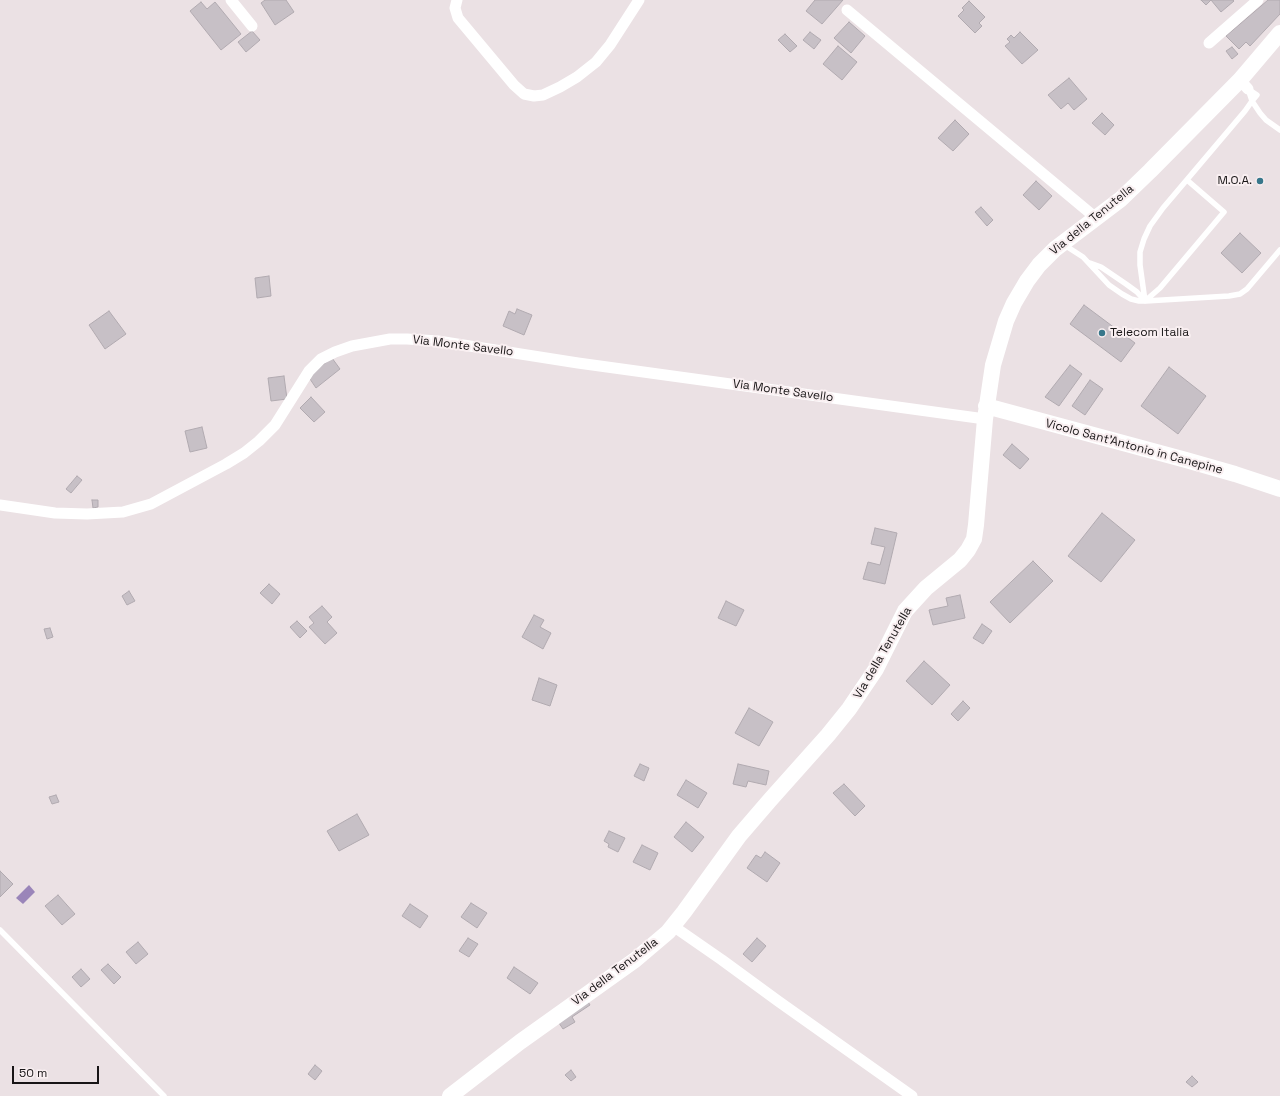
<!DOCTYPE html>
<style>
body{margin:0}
#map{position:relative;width:1280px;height:1096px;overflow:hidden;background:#ebe1e4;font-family:"Space Grotesk",sans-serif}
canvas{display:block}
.scale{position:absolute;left:12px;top:1066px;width:87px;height:18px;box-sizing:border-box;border:2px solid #181516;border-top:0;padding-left:5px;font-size:12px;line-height:14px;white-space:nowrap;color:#181516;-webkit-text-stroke:3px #f9eff1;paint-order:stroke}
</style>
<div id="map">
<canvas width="1280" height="1096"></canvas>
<div class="scale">50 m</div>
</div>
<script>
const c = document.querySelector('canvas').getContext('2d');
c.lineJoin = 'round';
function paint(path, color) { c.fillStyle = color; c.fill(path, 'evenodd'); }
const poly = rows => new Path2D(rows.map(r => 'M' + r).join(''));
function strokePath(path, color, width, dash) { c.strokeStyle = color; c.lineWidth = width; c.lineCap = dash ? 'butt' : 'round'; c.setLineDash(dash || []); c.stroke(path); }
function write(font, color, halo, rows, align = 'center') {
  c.font = font + ' "Space Grotesk",sans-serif'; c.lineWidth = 4; c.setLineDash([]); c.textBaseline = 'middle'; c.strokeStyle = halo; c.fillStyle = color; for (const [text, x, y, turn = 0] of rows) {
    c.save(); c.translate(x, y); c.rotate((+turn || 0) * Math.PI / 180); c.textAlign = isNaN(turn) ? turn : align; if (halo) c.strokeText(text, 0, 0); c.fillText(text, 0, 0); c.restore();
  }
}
paint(poly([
 [29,885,35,892,23,904,16,898]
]), '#9a85b9');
const building = poly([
 [265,0,286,0,294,12,275,25,261,3,265,0],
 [815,0,843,0,822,24,806,11,815,0],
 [1201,0,1233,0,1234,1,1221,12,1211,0,1206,5,1201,0],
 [1268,0,1280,0,1280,14,1250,46,1246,42,1239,49,1226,36,1268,0],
 [969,1,985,17,979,23,982,26,975,33,958,16,964,10,962,8,969,1],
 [201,2,207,9,215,2,241,34,221,50,190,11,201,2],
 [849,22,865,36,851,53,834,38,849,22],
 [252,31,260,40,246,52,238,42,252,31],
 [810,32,821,40,814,49,803,40,810,32],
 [1020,32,1038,50,1022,64,1005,46,1010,42,1007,39,1011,35,1014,38,1020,32],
 [785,34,797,46,790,52,778,40,785,34],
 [838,46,857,62,842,80,823,64,838,46],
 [1232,47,1238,54,1232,59,1226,51,1232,47],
 [1069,78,1087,99,1074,110,1068,103,1061,109,1048,95,1069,78],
 [1102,113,1114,125,1105,135,1092,123,1102,113],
 [955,120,969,134,953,151,938,138,955,120],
 [1036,181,1052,196,1039,210,1023,195,1036,181],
 [981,207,993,220,987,226,975,212,981,207],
 [1240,233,1261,253,1242,273,1221,253,1240,233],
 [269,276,271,296,257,298,255,278,269,276],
 [1084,305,1135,343,1121,362,1070,324,1084,305],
 [517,309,532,315,524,335,503,326,509,311,515,314,517,309],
 [109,311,126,334,105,349,89,325,109,311],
 [332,358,340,369,316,388,308,376,332,358],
 [1070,365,1082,374,1059,406,1045,397,1070,365],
 [1169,367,1206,396,1178,434,1141,406,1169,367],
 [284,376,287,399,271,401,268,378,284,376],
 [1090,380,1103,389,1085,415,1072,406,1090,380],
 [311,397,325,412,314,422,300,408,311,397],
 [202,427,207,448,190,452,185,431,202,427],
 [1012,444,1029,459,1020,469,1003,455,1012,444],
 [77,476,82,480,71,493,66,489,77,476],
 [92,500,98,500,98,507,93,508,92,500],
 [1102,513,1135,540,1101,582,1068,556,1102,513],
 [875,528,897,533,885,584,863,579,868,562,880,565,885,547,871,544,875,528],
 [1033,561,1053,581,1010,623,990,602,1033,561],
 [269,584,280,594,272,604,260,593,269,584],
 [129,591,135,601,127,605,122,596,129,591],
 [960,595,965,618,933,625,929,610,948,606,946,598,960,595],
 [726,601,744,610,736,626,718,618,726,601],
 [322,606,332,617,327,622,337,633,325,644,309,627,314,623,309,617,322,606],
 [534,615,544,620,540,627,551,633,543,649,522,637,534,615],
 [297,621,307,631,300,638,290,627,297,621],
 [982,624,992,631,983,644,973,638,982,624],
 [50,628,53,637,47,639,44,629,50,628],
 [924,661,950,685,932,705,906,681,924,661],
 [539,678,557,685,550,706,532,700,539,678],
 [963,701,970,708,958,721,951,714,963,701],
 [749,708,773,722,759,746,735,733,749,708],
 [640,764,649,768,644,781,634,776,640,764],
 [738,764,769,771,766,785,748,781,746,787,733,784,738,764],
 [686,780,707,793,698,808,677,795,686,780],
 [844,784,865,806,855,816,833,793,844,784],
 [56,795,59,802,52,804,49,797,56,795],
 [357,814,369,835,339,851,327,831,357,814],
 [686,822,704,837,692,852,674,837,686,822],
 [609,831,625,838,618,852,608,847,609,844,604,841,609,831],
 [642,845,658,853,650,870,633,862,642,845],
 [765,852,780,863,767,882,747,868,756,855,761,858,765,852],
 [0,871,13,884,0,897,0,871],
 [58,895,75,914,62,925,45,906,58,895],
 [471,903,487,913,477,928,461,917,471,903],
 [410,904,428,916,420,928,402,916,410,904],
 [468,938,478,944,469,957,459,951,468,938],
 [757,938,766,946,752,962,743,954,757,938],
 [138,942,148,954,136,964,126,952,138,942],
 [108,964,121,977,114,984,101,970,108,964],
 [514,967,538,983,530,994,507,978,514,967],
 [81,969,90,979,81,987,72,977,81,969],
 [587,1000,590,1005,572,1017,575,1022,563,1029,557,1020,587,1000],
 [315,1065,322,1071,315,1080,308,1074,315,1065],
 [571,1070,576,1077,571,1081,565,1075,571,1070],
 [1192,1076,1198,1082,1192,1087,1186,1082,1192,1076]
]);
paint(building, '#c7c0c6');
strokePath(building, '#b1aab0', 1);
strokePath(poly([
 [1248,89,1257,95,1252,101,1260,113,1266,120,1280,130],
 [1069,248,1083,257,1109,285,1122,294,1131,299,1139,301,1145,301,1137,292,1126,284,1101,267,1090,263],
 [1145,301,1140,265,1140,252,1144,239,1150,226,1163,208,1245,111,1252,101,1248,89],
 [1145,301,1160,288,1224,212,1187,180],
 [1146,301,1229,296,1240,294,1247,289,1280,250],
 [0,930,164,1096]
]), '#fff', 5.5);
strokePath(poly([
 [231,0,252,26],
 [457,0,455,8,458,18,514,85,524,94,534,96,543,95,560,87,577,77,596,62,610,45,639,0],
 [847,10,1096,218],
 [1209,43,1258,0],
 [1240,80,1248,89],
 [0,505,55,513,87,514,123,512,151,504,226,464,244,453,259,441,275,425,309,371,321,359,335,352,352,346,390,339,407,339,438,341,578,363,985,419],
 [673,926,722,960,778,1001,912,1096]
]), '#fff', 11);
strokePath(poly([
 [986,406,1186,460,1235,474,1280,489],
 [450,1096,520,1042,635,960,668,932,684,912,739,836,770,800,828,735,849,709,876,669,905,611,926,588,960,560,968,550,974,539,976,525,985,419,993,365,1006,321,1014,303,1027,281,1039,265,1055,249,1121,199,1150,171,1240,80,1280,33]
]), '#fff', 16);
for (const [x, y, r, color] of [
 [1260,181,4,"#37778b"],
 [1102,333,4,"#37778b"]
]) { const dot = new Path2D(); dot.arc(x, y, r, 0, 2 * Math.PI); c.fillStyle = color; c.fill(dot); strokePath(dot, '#f9eff1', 1.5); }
write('12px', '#181516', '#f9eff1', [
 ["M.O.A.",1252,181],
 ["Telecom Italia",1110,333,"left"]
], 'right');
write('12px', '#181516', '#f9eff1', [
 ["Via della Tenutella",1092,220,-39],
 ["Via Monte Savello",463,346,7],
 ["Via Monte Savello",783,391,8],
 ["Vicolo Sant'Antonio in Canepine",1134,447,15],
 ["Via della Tenutella",883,653,-60],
 ["Via della Tenutella",615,972,-37]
]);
</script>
